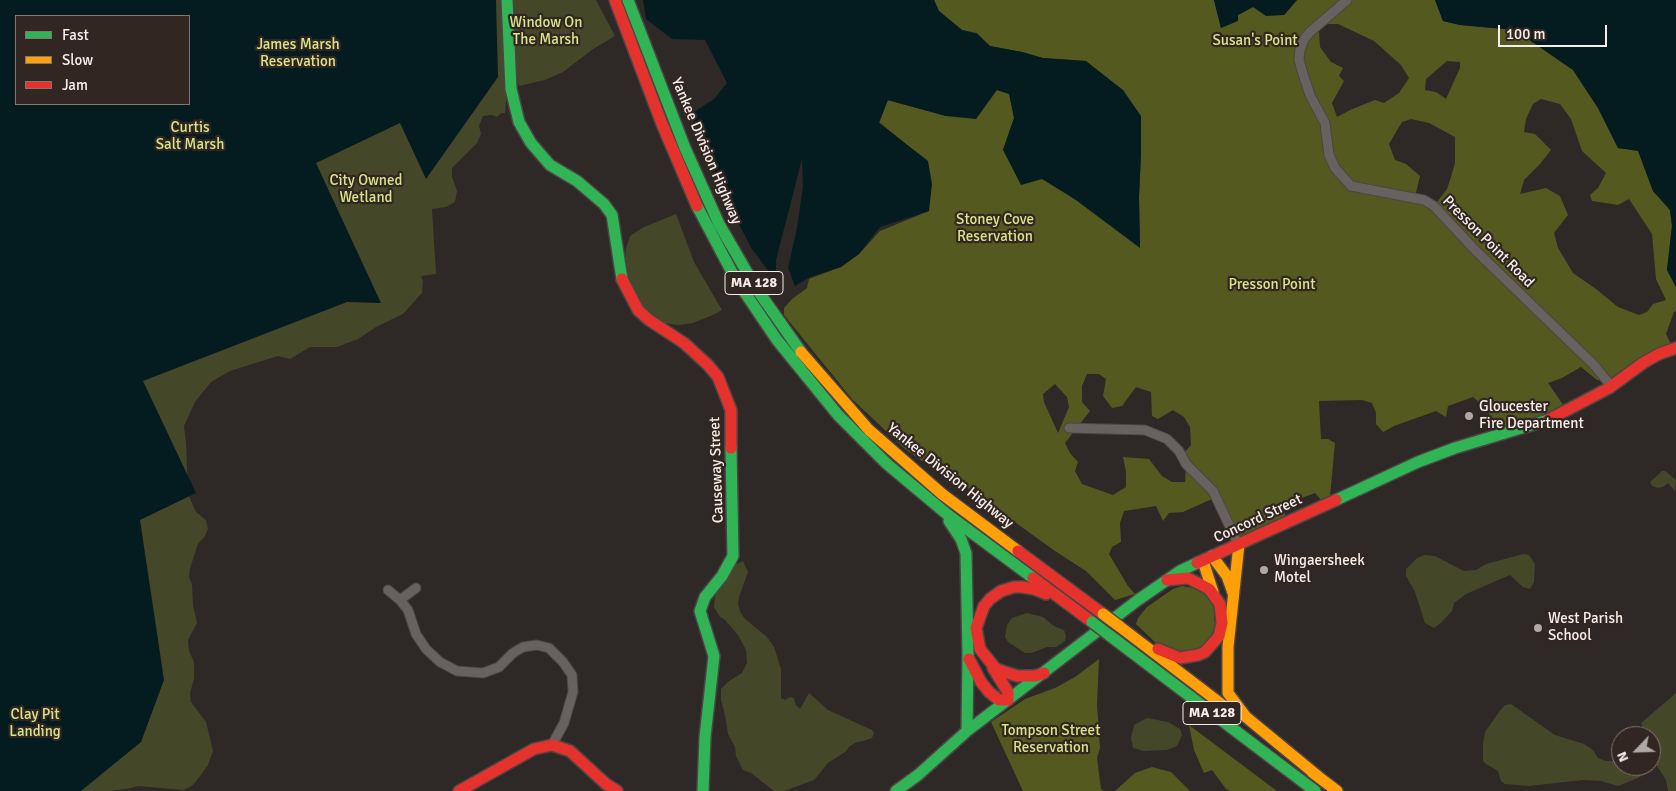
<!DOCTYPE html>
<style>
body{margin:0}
#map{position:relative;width:1676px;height:791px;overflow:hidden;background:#2e2826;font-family:Signika,sans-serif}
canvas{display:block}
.legend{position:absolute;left:15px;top:15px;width:175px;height:90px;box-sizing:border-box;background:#322622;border:1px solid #817672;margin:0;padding:6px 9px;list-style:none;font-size:15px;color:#f7eeeb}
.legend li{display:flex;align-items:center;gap:10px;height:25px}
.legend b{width:25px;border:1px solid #817672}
.north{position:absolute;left:1611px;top:726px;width:50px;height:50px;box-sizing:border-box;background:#322622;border:1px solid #817672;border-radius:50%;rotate:246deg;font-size:14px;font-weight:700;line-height:20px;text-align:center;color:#f7eeeb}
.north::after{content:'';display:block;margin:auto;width:18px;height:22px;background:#b1a9a6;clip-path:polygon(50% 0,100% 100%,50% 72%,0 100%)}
.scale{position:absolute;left:1498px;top:25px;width:109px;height:22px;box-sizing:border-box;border:2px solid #f7eeeb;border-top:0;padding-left:6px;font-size:15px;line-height:18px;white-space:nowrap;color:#f7eeeb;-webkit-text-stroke:4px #322622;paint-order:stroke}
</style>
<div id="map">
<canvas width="1676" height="791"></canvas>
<ul class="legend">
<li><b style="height:6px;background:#30b455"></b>Fast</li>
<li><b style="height:6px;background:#ff9f0a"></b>Slow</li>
<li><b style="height:6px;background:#e5322d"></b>Jam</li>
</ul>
<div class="north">N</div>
<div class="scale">100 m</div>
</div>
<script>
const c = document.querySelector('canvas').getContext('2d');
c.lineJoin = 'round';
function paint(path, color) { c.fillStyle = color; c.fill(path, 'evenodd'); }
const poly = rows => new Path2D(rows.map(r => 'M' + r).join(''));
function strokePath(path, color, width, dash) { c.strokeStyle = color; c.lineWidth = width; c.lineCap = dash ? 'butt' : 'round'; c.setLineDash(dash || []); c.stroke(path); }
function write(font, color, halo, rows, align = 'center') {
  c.font = font + ' Signika,sans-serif'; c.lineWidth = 4.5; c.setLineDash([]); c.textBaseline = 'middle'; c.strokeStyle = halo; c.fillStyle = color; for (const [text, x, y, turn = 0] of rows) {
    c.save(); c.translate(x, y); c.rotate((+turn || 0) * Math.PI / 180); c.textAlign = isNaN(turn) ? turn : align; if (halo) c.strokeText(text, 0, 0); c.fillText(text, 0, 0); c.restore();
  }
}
paint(poly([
 [0,0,502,0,507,90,505,113,501,113,497,117,492,115,483,116,479,126,481,134,477,143,452,168,452,177,457,191,455,202,446,207,432,209,436,274,421,276,423,281,422,293,403,314,376,327,358,339,337,347,310,347,290,359,278,356,230,371,211,382,195,402,184,426,186,442,188,494,196,512,206,520,208,529,205,536,198,544,190,568,189,577,192,584,193,605,197,623,188,640,189,651,194,662,194,679,190,693,191,702,206,722,213,751,208,765,200,776,193,785,184,790,138,786,131,788,111,791,0,791],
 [16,16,189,16,189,104,16,104],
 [512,0,596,0,615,36,593,49,563,72,545,80,519,86,516,75],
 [676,214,694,262,722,310,715,314,693,323,679,325,663,323,646,311,628,283,625,263,626,248,630,236,644,227],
 [1662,471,1665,471,1676,480,1675,491,1668,483,1663,487,1658,488,1652,486,1650,482],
 [1523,554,1529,555,1535,564,1534,582,1530,589,1523,587,1510,575,1466,594,1454,603,1452,611,1442,622,1434,628,1425,623,1415,592,1406,576,1406,569,1417,558,1424,555,1435,556,1464,571,1476,570,1486,564],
 [743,561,748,572,739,597,738,604,740,611,744,618,767,637,774,647,781,669,781,698,785,700,790,697,794,698,796,705,800,709,809,693,828,710,872,730,874,733,872,738,864,741,857,742,850,746,845,752,828,763,814,780,784,791,774,791,751,773,743,770,736,756,735,747,728,734,725,715,721,700,721,689,729,681,742,673,747,663,746,650,738,635,724,619,720,617,714,607,715,596,718,585,731,567],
 [1027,613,1043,617,1054,626,1064,630,1066,636,1065,641,1056,647,1047,647,1032,653,1025,653,1008,642,1005,637,1007,625,1012,618],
 [1676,693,1676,791,1668,791,1666,780,1651,757,1651,736,1646,736,1641,723],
 [1511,704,1555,735,1584,744,1593,750,1598,758,1606,761,1621,761,1621,766,1651,766,1651,761,1652,764,1650,770,1638,778,1618,786,1601,781,1583,780,1529,786,1505,784,1501,781,1498,771,1486,764,1483,761,1483,743,1485,732,1499,712,1505,705],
 [1147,718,1168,722,1180,729,1182,735,1177,746,1167,750,1144,751,1133,748,1131,738,1134,725]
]), '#444829');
paint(poly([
 [934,0,1214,0,1221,28,1238,15,1253,7,1284,15,1297,0,1435,0,1443,21,1460,25,1515,30,1573,70,1598,108,1618,148,1638,150,1653,191,1670,210,1672,226,1667,270,1676,287,1676,311,1674,312,1666,334,1671,344,1641,359,1606,381,1597,380,1581,367,1562,378,1548,383,1564,406,1524,425,1490,434,1489,411,1473,397,1448,406,1446,417,1436,411,1394,426,1383,432,1376,424,1376,413,1372,403,1362,400,1319,401,1321,439,1328,439,1335,443,1330,497,1322,501,1315,493,1283,505,1286,519,1240,539,1212,499,1183,512,1169,513,1163,521,1156,506,1124,511,1120,523,1121,542,1112,547,1109,554,1128,586,1135,594,1115,600,1086,571,1055,551,966,487,936,471,905,449,852,399,784,315,784,308,792,299,807,288,809,279,841,267,859,254,880,231,929,211,928,162,879,122,887,100,946,116,997,90,1010,94,1014,118,1003,150,1076,200,1140,247,1139,197,1141,153,1086,61,1043,58,1022,52,990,46,977,33,962,30,939,11],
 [1326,24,1338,24,1374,41,1401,65,1409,78,1399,93,1384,103,1375,100,1350,110,1337,117,1332,103,1344,81,1339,76,1343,68,1331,62,1320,47,1319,31],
 [1447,61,1460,62,1460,68,1446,99,1436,92,1425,90,1426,79],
 [1541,99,1560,104,1571,119,1582,151,1606,173,1598,188,1590,195,1592,201,1618,205,1629,199,1652,234,1656,279,1666,300,1653,304,1647,312,1639,315,1618,307,1596,289,1573,273,1558,248,1554,233,1568,215,1560,196,1546,188,1520,194,1524,180,1540,164,1551,150,1535,134,1524,132,1526,119,1533,104],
 [1411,119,1429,123,1455,137,1455,163,1451,177,1447,189,1434,206,1416,203,1412,199,1416,193,1420,176,1406,164,1395,160,1389,144,1402,122],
 [1087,374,1099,374,1106,379,1103,396,1112,408,1122,406,1136,387,1151,392,1152,416,1158,419,1173,410,1184,417,1190,427,1191,445,1184,453,1186,464,1185,482,1172,482,1162,476,1149,459,1123,457,1126,472,1126,487,1113,495,1082,484,1075,471,1078,462,1070,453,1065,443,1090,411,1082,402,1082,386],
 [1055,384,1067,397,1069,407,1058,433,1044,402,1043,394],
 [1182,586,1193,588,1207,596,1215,606,1214,618,1216,627,1206,643,1193,651,1181,653,1156,643,1136,624,1138,618,1147,607,1173,589],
 [1099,659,1097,705,1100,748,1097,758,1101,789,1104,791,1023,791,991,722,1025,699,1055,688,1075,677],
 [1189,725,1277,791,1230,791,1226,789,1212,770,1204,773,1194,750],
 [1152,767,1171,772,1190,791,1115,791,1135,773]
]), '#545a1f');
paint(poly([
 [0,0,496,0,498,77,426,179,400,123,316,163,381,303,347,302,143,381,196,493,140,520,164,680,141,742,81,791,0,791],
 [189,16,189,104,16,104,16,16],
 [643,0,934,0,939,11,962,30,977,34,990,46,1022,52,1043,58,1086,61,1123,90,1141,116,1141,153,1139,197,1140,248,1076,200,1042,179,1021,185,1003,150,1014,118,1009,94,997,90,976,119,946,116,888,100,879,123,928,161,932,184,929,211,880,227,859,254,841,267,810,277,795,286,788,268,797,228,803,186,802,159,776,260,776,281,752,249,733,213,714,174,691,114,714,99,727,83,705,40,672,39,646,19],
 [1214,0,1297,0,1284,15,1266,16,1253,7,1238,15,1238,21,1221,28],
 [1435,0,1676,0,1676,287,1667,270,1672,226,1670,210,1653,191,1638,151,1618,148,1598,108,1573,70,1515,30,1460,25,1443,21]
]), '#041c1f');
const street = poly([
 [1347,0,1310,32,1304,39,1300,50,1299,60,1303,74,1310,95,1325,123,1329,155,1335,168,1351,186,1424,200,1434,206,1475,250,1594,365,1612,387],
 [1069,428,1145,430,1167,439,1179,451,1186,464,1213,491,1238,544],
 [388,590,400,600,408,610,416,634,426,649,440,662,457,671,483,673,499,667,513,653,523,647,537,645,549,648,563,662,572,675,573,692,564,723,552,745],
 [400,600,416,588]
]);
const fast = poly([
 [507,0,511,89,519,122,531,143,550,165,577,181,604,204,612,215,622,279],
 [628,0,685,148,719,224,756,288,801,352],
 [697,206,735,278,777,340,838,415,887,464,948,515,1033,578],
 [1336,500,1418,462,1455,448,1548,420],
 [949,521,961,539,966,553,968,655,967,731],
 [1109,635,1315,791],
 [703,791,705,737,714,656,700,611,705,597,722,576,733,556,731,448],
 [896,791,918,775,967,731,1138,600,1180,571,1197,563]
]);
const slow = poly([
 [801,352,869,430,942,494,1018,551],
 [1239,544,1228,647,1228,693,1246,717,1320,778],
 [1212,556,1227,576,1233,593],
 [1203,561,1213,592],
 [1119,626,1237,716],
 [1312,772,1337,791]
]);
const jam = poly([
 [615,0,662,124,697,206],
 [622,279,638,310,649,320,684,343,708,365,718,377,731,410,731,448],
 [1548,420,1609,388,1643,363,1659,354,1676,348],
 [1018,551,1103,614],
 [1197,563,1336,500],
 [1033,578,1092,622],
 [1158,649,1180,658,1198,655,1205,652,1219,636,1222,623,1220,604,1209,589,1188,578,1167,580],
 [969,659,981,682,989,692,999,700,1008,700,1008,692,993,668],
 [1044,673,1035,676,1017,676,996,669,980,649,976,628,984,606,990,599,1001,591,1014,587,1022,587,1034,589,1046,594],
 [459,791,534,749,552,745,570,751,606,784,617,791]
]);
strokePath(street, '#4b4544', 11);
strokePath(fast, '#4b4544', 14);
strokePath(slow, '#4b4544', 14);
strokePath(jam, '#4b4544', 14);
strokePath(street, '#676260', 9);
strokePath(fast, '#30b455', 11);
strokePath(slow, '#ff9f0a', 11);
strokePath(jam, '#e5322d', 11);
const fastBridge = poly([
 [1092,622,1109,635]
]);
const slowBridge = poly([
 [1103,614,1119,626]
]);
strokePath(fastBridge, '#4b4544', 14, []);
strokePath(slowBridge, '#4b4544', 14, []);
strokePath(fastBridge, '#30b455', 11);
strokePath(slowBridge, '#ff9f0a', 11);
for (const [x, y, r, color] of [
 [1469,416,5,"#b1a9a6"],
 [1264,570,5,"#b1a9a6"],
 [1538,628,5,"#b1a9a6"]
]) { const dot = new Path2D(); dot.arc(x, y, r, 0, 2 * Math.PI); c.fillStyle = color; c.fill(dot); strokePath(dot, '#322622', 2); }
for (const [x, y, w] of [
 [754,283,58],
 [1212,713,58]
]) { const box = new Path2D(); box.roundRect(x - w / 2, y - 11.5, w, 23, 4); c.fillStyle = '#322622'; c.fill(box); strokePath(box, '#f7eeeb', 1); }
write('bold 14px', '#f7eeeb', null, [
 ["MA 128",754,283],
 ["MA 128",1212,713]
]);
write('15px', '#d7e586', '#322622', [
 ["Window On",546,23],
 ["The Marsh",546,40],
 ["Susan's Point",1255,41],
 ["James Marsh",298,45],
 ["Reservation",298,62],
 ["Curtis",190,128],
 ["Salt Marsh",190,145],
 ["City Owned",366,181],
 ["Wetland",366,198],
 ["Stoney Cove",995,220],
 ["Reservation",995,237],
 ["Presson Point",1272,285],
 ["Clay Pit",35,715],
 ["Landing",35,732],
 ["Tompson Street",1051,731],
 ["Reservation",1051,748]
]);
write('15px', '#f7eeeb', '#322622', [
 ["Yankee Division Highway",706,151,67],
 ["Presson Point Road",1488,242,45],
 ["Causeway Street",717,470,-92],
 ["Yankee Division Highway",950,476,39],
 ["Concord Street",1258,519,-25]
]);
write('15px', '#f7eeeb', '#322622', [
 ["Gloucester",1479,407],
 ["Fire Department",1479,424],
 ["Wingaersheek",1274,561],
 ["Motel",1274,578],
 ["West Parish",1548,619],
 ["School",1548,636]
], 'left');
</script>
